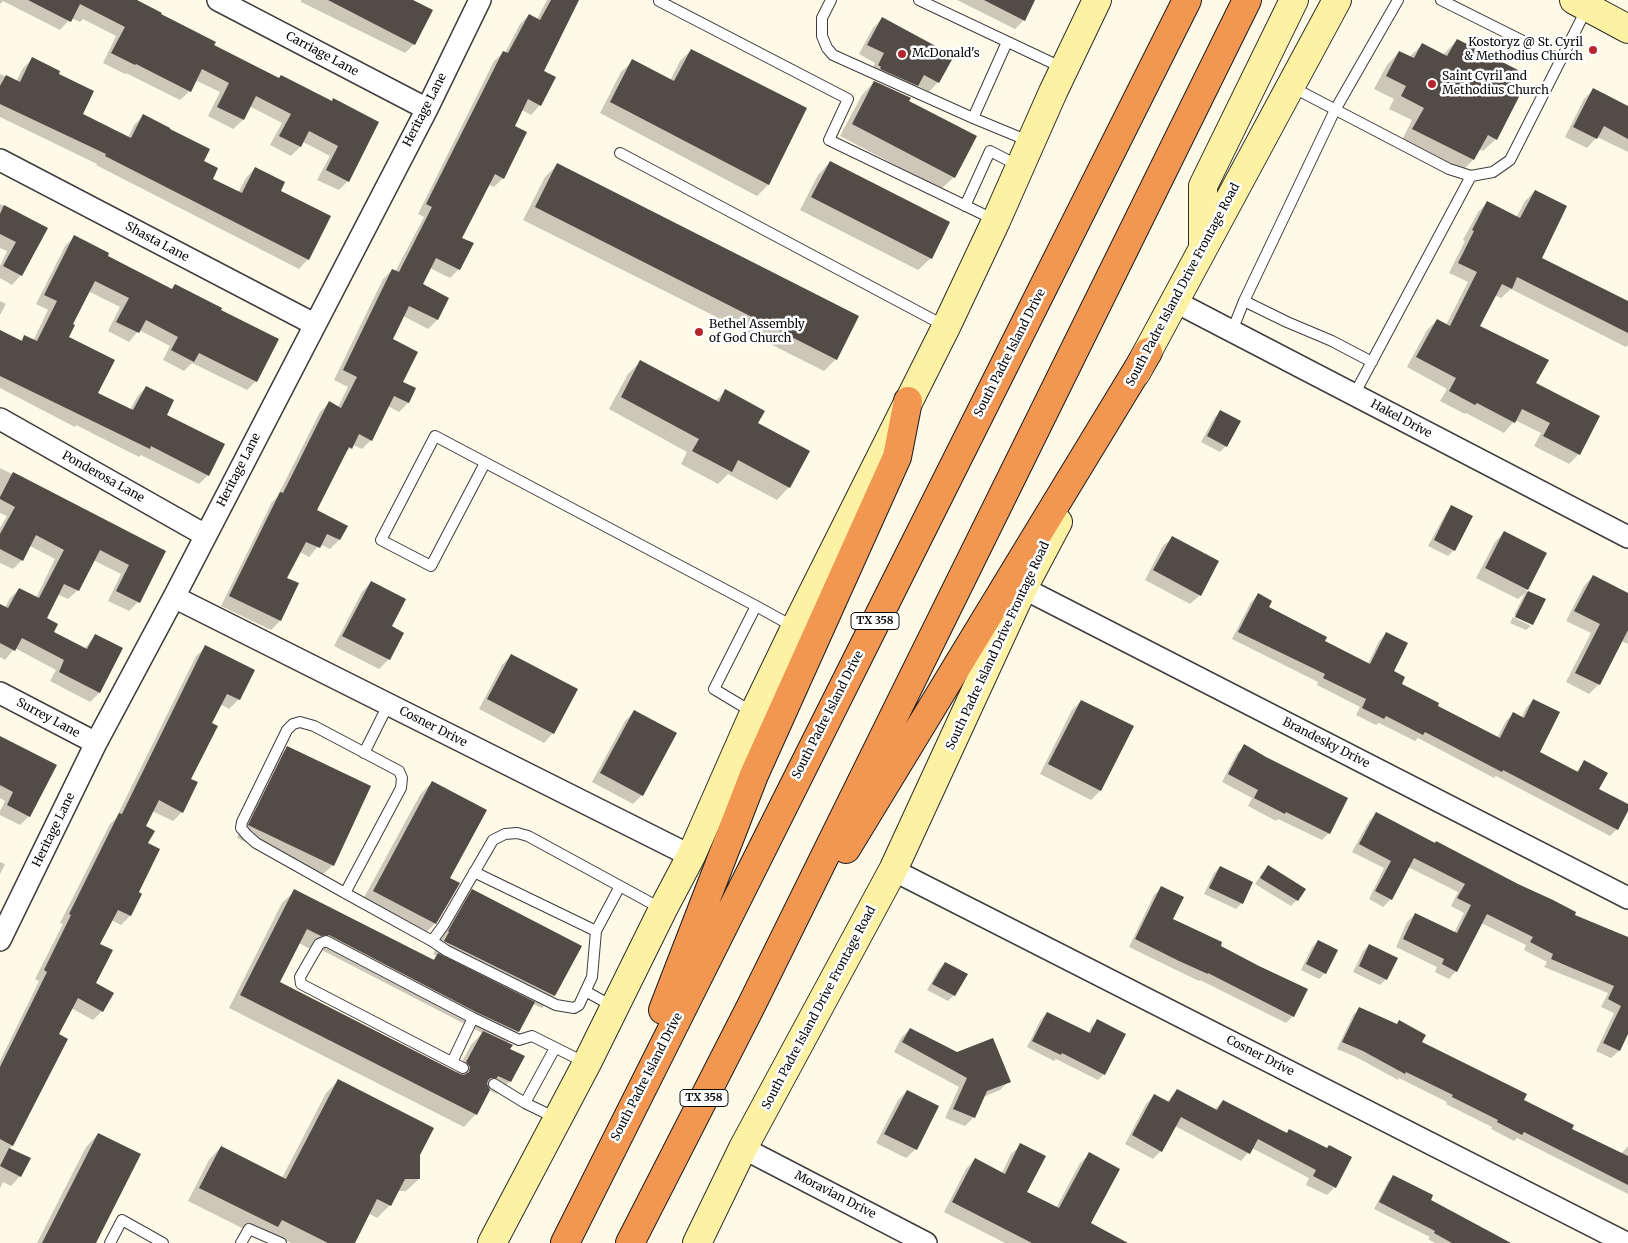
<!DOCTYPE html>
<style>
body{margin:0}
canvas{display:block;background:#fff9e7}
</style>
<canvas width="1628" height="1243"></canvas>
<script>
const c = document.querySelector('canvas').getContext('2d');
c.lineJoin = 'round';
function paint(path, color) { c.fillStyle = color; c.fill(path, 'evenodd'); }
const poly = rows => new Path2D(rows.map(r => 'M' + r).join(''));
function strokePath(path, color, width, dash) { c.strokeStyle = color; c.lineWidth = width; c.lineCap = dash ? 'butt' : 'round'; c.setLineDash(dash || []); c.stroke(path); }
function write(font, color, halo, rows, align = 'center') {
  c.font = font + ' Merriweather,serif'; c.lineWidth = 5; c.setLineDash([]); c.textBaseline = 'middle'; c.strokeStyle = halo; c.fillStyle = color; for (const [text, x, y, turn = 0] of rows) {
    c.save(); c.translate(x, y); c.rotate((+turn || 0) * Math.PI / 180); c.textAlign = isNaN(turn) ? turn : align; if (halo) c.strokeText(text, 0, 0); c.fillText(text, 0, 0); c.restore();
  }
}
paint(poly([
 [0,0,134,0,213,45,279,79,331,102,348,181,339,190,317,180,330,156,303,142,300,147,291,156,270,145,282,123,249,106,243,120,233,129,208,116,220,92,195,80,190,91,180,100,126,73,125,74,103,63,116,36,83,19,80,22,71,18,60,30,3,1,0,4],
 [301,0,411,0,414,44,405,53,301,2],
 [547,0,578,0,542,72,540,105,531,115,522,110,513,127,503,178,494,187,488,184,461,238,459,269,450,278,430,268,421,285,448,298,437,320,428,329,403,316,391,340,401,382,415,389,408,403,399,412,388,406,371,440,362,449,353,445,342,456,315,511,339,540,330,549,320,544,309,557,300,552,286,578,298,584,280,621,271,630,221,606,272,502,277,497,320,412,329,403,338,407,348,387,334,380,383,279,392,270,395,272,424,217,418,214,494,61,504,52,505,53,520,24,529,15,537,19],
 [957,0,1034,0,1024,20,1015,29],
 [882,19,938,82,929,92,916,85,907,94,872,78,873,77,869,75,875,63,859,54,873,28],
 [1457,40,1508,86,1496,139,1483,151,1479,149,1473,160,1461,172,1401,142,1412,120,1389,109,1394,99,1374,89,1387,65,1399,52,1409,57,1422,45,1443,55],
 [691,50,789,143,768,185,757,196,600,113,621,72,633,61,670,81,680,61],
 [32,59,57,75,81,115,128,138,134,125,143,116,202,162,211,179,238,193,246,178,255,168,279,191,308,259,299,269,96,165,97,164,0,117,0,74,16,82,23,68],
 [874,82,908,101,954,177,941,189,840,136,862,95],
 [1593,90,1628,107,1628,152,1597,137,1587,148,1565,137,1584,99],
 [830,162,931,258,918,270,800,210,818,175],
 [557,165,836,359,824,371,523,220,545,177],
 [1535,191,1540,258,1628,302,1628,345,1626,347,1511,289,1501,298,1494,295,1478,326,1534,384,1579,454,1569,464,1534,446,1541,433,1515,420,1504,433,1466,413,1465,414,1440,401,1447,389,1407,367,1427,330,1437,320,1446,325,1468,282,1449,273,1465,241,1463,240,1478,212,1488,202,1516,218,1525,201],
 [0,204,47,228,21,275,12,285,0,278,0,266,7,251,0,248],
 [74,237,106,257,171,290,175,285,220,310,256,381,247,390,192,363,184,371,163,360,170,346,139,330,129,342,108,331,120,307,88,291,71,324,68,337,97,393,130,410,137,397,146,387,208,475,199,484,141,455,139,457,76,425,75,427,0,388,0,331,20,341,25,336,33,341,48,310,36,304,65,246],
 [0,301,6,304,0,315],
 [641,361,715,401,726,391,756,423,789,487,777,500,728,474,718,484,681,464,687,452,609,409,628,374],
 [1220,412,1226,446,1220,452,1201,442,1214,418],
 [0,468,164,551,138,602,129,611,108,601,121,574,93,560,78,590,68,599,57,594,45,619,53,633,84,649,95,636,121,649,99,693,90,702,50,681,56,670,15,648,5,660,0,657,0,606,5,608,10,598,19,589,36,598,55,559,30,546,22,560,13,569,0,563,0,528,7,516,0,513],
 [1452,507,1454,550,1448,556,1428,546,1446,513],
 [1504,532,1546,554,1526,591,1544,600,1531,625,1531,623,1514,615,1525,593,1518,599,1476,578,1495,542],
 [1172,538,1200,595,1190,604,1145,580,1162,547],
 [1593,576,1628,594,1628,644,1621,641,1599,684,1589,694,1566,682,1591,633,1566,621,1584,586],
 [371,582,390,627,402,633,388,660,379,669,334,646,362,592],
 [1258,595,1267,608,1324,642,1368,664,1379,641,1386,634,1393,672,1400,685,1436,706,1497,738,1506,721,1513,714,1521,718,1526,708,1533,700,1538,753,1576,772,1584,762,1597,790,1628,806,1617,829,1610,836,1496,776,1494,778,1418,738,1415,741,1379,723,1376,725,1356,715,1360,707,1317,685,1318,682,1232,639,1251,602],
 [1513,617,1531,626,1526,630,1510,623],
 [206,647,253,671,239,699,229,709,220,704,211,724,190,780,182,812,173,821,152,811,144,827,147,843,137,892,141,894,130,916,121,925,111,920,99,944,94,984,102,1011,93,1020,71,1008,58,1035,67,1040,10,1149,20,1176,11,1186,3,1182,0,1188,0,1061,39,981,35,979,63,924,60,923,110,824,116,818,196,656],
 [511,656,553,733,544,743,479,709,502,665],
 [1081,701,1100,791,1091,800,1040,774,1072,710],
 [634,712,642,795,633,804,592,782,625,721],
 [0,737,29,816,20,825,0,815,0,811,5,801,0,798],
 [1245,746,1329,833,1322,840,1278,819,1276,821,1248,806,1252,798,1222,782,1237,753],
 [287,748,333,865,320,877,237,838,275,760],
 [432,782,449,879,458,884,435,924,422,936,361,903,420,795],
 [1377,813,1573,915,1628,941,1628,1031,1619,1051,1611,1058,1596,1051,1614,1013,1601,1007,1608,993,1544,967,1547,962,1524,950,1526,945,1481,923,1456,971,1449,979,1435,972,1437,967,1396,947,1407,922,1415,914,1454,933,1464,913,1451,906,1458,892,1408,867,1391,899,1383,907,1369,899,1384,868,1352,852,1369,821],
 [0,862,5,864,0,874],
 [1220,867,1242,903,1236,909,1204,894,1214,873],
 [1268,867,1297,900,1291,906,1255,884,1262,873],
 [1161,888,1171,920,1219,946,1293,1016,1286,1023,1200,980,1199,981,1172,968,1129,947,1154,895],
 [295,891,432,961,436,956,433,954,438,945,436,944,460,904,472,891,580,947,554,996,542,1008,533,1004,518,1032,507,1043,509,1049,510,1081,497,1094,489,1090,476,1114,464,1127,229,1008,282,903],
 [299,943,308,948,316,947,482,1033,471,1045,456,1073,278,982],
 [1318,941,1325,973,1319,979,1301,970,1312,947],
 [1369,945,1386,979,1380,985,1353,972,1363,951],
 [945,963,954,995,948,1001,927,990,939,969],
 [1360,1008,1396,1025,1399,1022,1421,1042,1523,1100,1570,1130,1621,1154,1628,1146,1628,1194,1517,1138,1514,1141,1491,1129,1492,1127,1446,1104,1447,1102,1399,1078,1398,1080,1356,1057,1337,1049,1353,1015],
 [1047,1013,1088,1034,1091,1027,1097,1021,1104,1074,1098,1080,1056,1059,1054,1061,1027,1047,1041,1019],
 [910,1029,1009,1081,1000,1090,983,1097,974,1117,965,1126,945,1118,959,1087,894,1052,901,1038],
 [338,1081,419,1154,419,1179,406,1191,397,1191,390,1205,377,1218,368,1213,353,1243,291,1243,270,1233,264,1239,188,1201,209,1160,221,1147,282,1178,326,1093],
 [1177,1090,1214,1110,1223,1101,1286,1134,1289,1130,1335,1187,1327,1195,1306,1185,1309,1178,1252,1148,1241,1161,1175,1126,1161,1151,1153,1159,1125,1144,1146,1104,1154,1096,1167,1102],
 [907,1091,916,1149,906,1158,876,1143,898,1100],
 [98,1134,95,1243,37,1243,86,1147],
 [1021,1145,1025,1193,1056,1208,1080,1163,1090,1154,1062,1243,1005,1243,944,1212,966,1169,975,1159,1002,1173,1011,1154],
 [1394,1176,1429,1201,1510,1243,1435,1243,1428,1239,1430,1237,1374,1209,1388,1182]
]), '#0003');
paint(poly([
 [28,0,137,0,162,13,161,14,216,42,214,45,279,78,281,75,332,101,333,98,379,122,349,182,326,170,338,146,309,131,301,147,279,136,291,114,256,96,244,120,217,107,229,83,202,69,191,92,136,64,135,65,111,53,125,27,80,4,71,22],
 [328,0,413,0,433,10,415,45],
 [551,0,579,0,544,71,556,77,541,106,528,99,515,126,527,132,504,179,495,174,462,238,474,243,460,270,436,258,423,284,449,298,438,320,409,306,393,339,418,352,403,382,416,388,409,403,394,396,372,441,359,434,352,449,349,447,317,510,348,526,340,540,327,534,320,548,306,542,287,578,299,583,281,621,229,596,280,492,283,493,329,401,341,408,357,377,343,370,392,269,399,272,432,207,426,204,503,51,508,53,529,14,540,20],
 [984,0,1035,0,1025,21],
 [882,17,954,56,939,83,924,75,918,86,880,69,881,67,878,65,884,53,867,45],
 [1457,39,1518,70,1510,85,1522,91,1497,140,1488,135,1474,160,1412,129,1424,108,1401,96,1406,86,1386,76,1399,51,1414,58,1422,43,1447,56],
 [691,49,807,108,769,185,610,102,632,59,674,81],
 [32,57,60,71,59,74,94,91,83,114,131,138,143,114,170,128,170,129,210,149,204,161,218,168,213,179,242,193,255,167,285,182,281,191,331,216,309,260,105,156,106,154,0,104,0,86,6,75,20,82],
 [874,81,911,98,909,101,977,136,955,178,852,124],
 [1593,88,1628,106,1628,139,1604,126,1597,139,1573,127],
 [830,161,950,222,932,259,811,197],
 [557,163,859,316,837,360,535,207],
 [1535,190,1567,206,1542,258,1628,301,1628,333,1517,277,1512,289,1502,284,1480,326,1549,360,1536,383,1600,416,1580,455,1543,436,1550,423,1522,409,1515,423,1477,403,1475,405,1449,391,1456,378,1416,357,1437,319,1450,326,1477,272,1458,263,1474,231,1472,230,1487,201,1520,218],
 [4,205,48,228,22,276,3,266,16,242,0,234,0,214],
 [74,235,109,253,108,256,172,289,175,284,222,308,221,310,279,339,257,382,199,353,194,362,171,350,178,337,146,320,139,333,116,322,129,298,95,281,73,324,75,325,69,337,115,360,98,393,133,410,146,386,174,400,167,415,225,444,209,476,151,446,150,449,0,376,0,330,22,341,24,335,37,341,57,301,44,295],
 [640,360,719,402,725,389,765,411,758,423,810,451,790,488,738,460,732,472,692,451,699,439,621,397],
 [1220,410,1241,421,1227,447,1207,436],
 [13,472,166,551,140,603,116,591,129,565,100,550,79,591,64,584,47,618,58,624,54,632,87,649,95,634,123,648,100,693,59,672,64,660,22,638,15,651,0,643,0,604,8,608,19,588,39,598,64,550,36,535,23,561,0,549,0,534,15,507,0,499,0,497],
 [1451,505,1473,516,1455,551,1434,540],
 [1504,531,1547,553,1528,590,1485,568],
 [1172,536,1219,561,1201,596,1153,570],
 [1593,575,1628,593,1628,630,1600,685,1575,673,1600,624,1574,611],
 [371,581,406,599,392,626,404,633,390,660,342,636],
 [1528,591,1546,599,1533,625,1515,617],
 [1258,593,1272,601,1269,607,1327,637,1325,641,1370,664,1386,632,1408,643,1394,671,1405,677,1402,684,1439,703,1438,706,1500,738,1513,712,1524,718,1533,699,1560,712,1540,752,1578,772,1584,760,1608,773,1599,789,1628,804,1628,811,1618,830,1503,770,1502,772,1425,732,1423,735,1386,716,1384,719,1362,708,1366,699,1323,678,1325,674,1238,632],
 [205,645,255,670,240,700,227,694,212,723,218,726,191,779,198,782,183,813,159,800,146,826,155,831,148,843,160,849,139,892,142,894,131,916,118,910,100,944,113,950,96,983,114,993,103,1012,78,998,59,1034,68,1039,13,1146,0,1139,0,1067,47,972,44,970,71,915,69,914,119,813,122,814],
 [511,654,578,689,554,734,487,699],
 [1081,700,1134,726,1101,791,1048,764],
 [634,710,677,733,643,796,600,773],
 [0,736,57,765,30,817,7,805,13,792,0,785],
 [1244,744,1266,757,1348,798,1330,834,1286,812,1285,814,1254,798,1258,790,1228,774],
 [287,746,371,786,334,866,248,825],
 [432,781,487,810,450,878,460,883,436,924,373,891],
 [1376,812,1435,843,1436,841,1518,884,1553,900,1576,912,1575,915,1628,937,1628,1034,1620,1051,1603,1043,1621,1006,1608,999,1614,986,1551,959,1553,954,1530,942,1533,937,1487,914,1457,972,1442,964,1444,959,1403,939,1415,913,1457,933,1471,905,1457,898,1465,884,1414,858,1392,900,1375,891,1391,861,1359,844],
 [1268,865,1306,889,1298,901,1260,878],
 [1220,866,1253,882,1243,904,1209,888],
 [1161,886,1184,897,1173,919,1222,942,1221,946,1259,966,1308,989,1294,1017,1208,973,1208,974,1179,961,1135,939],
 [294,889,434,960,438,953,535,1002,519,1032,476,1012,329,935,321,936,307,929,280,982,460,1074,464,1075,469,1072,470,1067,466,1062,483,1031,513,1045,510,1049,525,1056,511,1082,498,1076,497,1078,491,1078,488,1080,487,1084,490,1090,477,1115,240,995],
 [472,889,582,946,555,996,444,941,449,932,448,931],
 [1318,940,1338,950,1326,974,1306,964],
 [1369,944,1398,958,1387,980,1359,966],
 [945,962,968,974,955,996,932,984],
 [1359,1007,1397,1024,1399,1020,1426,1035,1422,1042,1527,1094,1524,1100,1574,1125,1572,1129,1628,1156,1628,1185,1524,1132,1522,1135,1497,1122,1498,1120,1452,1097,1453,1095,1406,1072,1405,1074,1363,1051,1342,1042],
 [1047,1012,1090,1033,1097,1019,1126,1034,1105,1075,1062,1053,1061,1055,1032,1041],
 [910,1028,957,1052,993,1038,1011,1082,987,1091,975,1118,953,1109,967,1078,902,1042],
 [338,1079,434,1128,420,1155,420,1179,405,1179,391,1206,377,1199,355,1243,328,1243,282,1220,278,1227,199,1188,221,1146,286,1179],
 [1177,1089,1217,1110,1223,1100,1287,1133,1289,1129,1327,1148,1329,1145,1352,1157,1336,1188,1313,1176,1316,1170,1258,1139,1250,1154,1181,1117,1162,1152,1132,1135,1154,1094,1169,1102],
 [907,1090,939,1106,917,1150,884,1134],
 [98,1133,141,1154,96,1243,42,1243],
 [1020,1143,1046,1156,1027,1192,1059,1208,1089,1152,1120,1169,1091,1223,1128,1243,1032,1243,952,1202,975,1158,1005,1174],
 [9,1148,31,1158,21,1177,0,1166],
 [1393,1175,1433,1195,1431,1200,1511,1243,1452,1243,1434,1233,1435,1231,1379,1202]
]), '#524b46');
const lane = poly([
 [831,0,822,18,822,36,827,48,833,55,973,118,1031,142],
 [919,0,1063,68],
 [1441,0,1561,60],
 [659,1,848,99,829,140,995,220],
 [1292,87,1449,169,1471,176,1493,172,1510,160,1587,8],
 [973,118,1007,42],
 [620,153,945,326],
 [965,206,990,151,1019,166],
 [1244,301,1335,110,1398,0],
 [1232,331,1244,301,1287,322,1332,341,1372,362],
 [1354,395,1471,176],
 [485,463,431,566,381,540,435,436,756,606,794,627],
 [754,713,714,689,756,606],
 [364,753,388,705],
 [474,872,596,931],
 [345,893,401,788,402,778,399,771,314,726,300,722,293,724,287,730,242,822,241,828,247,835,256,843,345,893,432,941,443,926,493,840,505,834,517,833,528,836,662,909],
 [432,941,447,951,556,1005,574,1008,579,1005,592,977,596,931,620,886],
 [587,992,614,1007],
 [452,1062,473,1018],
 [463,1068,301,984,300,977,319,944,326,941,473,1018,519,1040,532,1036,586,1063],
 [494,1084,525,1103,556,1118],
 [525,1103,555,1048],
 [110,1243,122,1220,163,1243],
 [241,1243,249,1229,281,1243]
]);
const street = poly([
 [218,0,427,109],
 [0,160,314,324],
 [1174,301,1628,537],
 [0,419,205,535],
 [1023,588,1628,898],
 [174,597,691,856],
 [0,693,96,743],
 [893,870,1626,1243],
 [0,940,96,743,174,597,427,109,480,0],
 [743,1148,926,1243]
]);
const secondary = poly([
 [1574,0,1628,29],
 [1203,245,1203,186,1294,0],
 [1136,373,1337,0],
 [492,1243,587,1063,663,909,691,856,754,713,795,628,946,327,996,221,1053,92,1097,0],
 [697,1243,743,1148,893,870,1023,588,1058,522]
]);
const highway = poly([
 [846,849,1148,352],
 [663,1010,754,775,897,457,908,401],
 [565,1243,1187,0],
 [630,1243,751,1006,1247,0]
]);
strokePath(lane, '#3d3d3d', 12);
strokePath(street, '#3d3d3d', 24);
strokePath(secondary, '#2c2c2c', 30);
strokePath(highway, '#1b1b1b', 30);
strokePath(lane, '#fff', 10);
strokePath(street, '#fff', 21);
strokePath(secondary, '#fdf1a3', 28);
strokePath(highway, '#f19752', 28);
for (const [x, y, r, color] of [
 [1593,50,5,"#b52631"],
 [902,54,5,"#b52631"],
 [1432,84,5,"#b52631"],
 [699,332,5,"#b52631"]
]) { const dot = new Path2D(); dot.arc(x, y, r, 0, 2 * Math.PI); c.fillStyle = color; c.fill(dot); strokePath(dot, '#fff', 2); }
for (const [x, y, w] of [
 [875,621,48],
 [704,1098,48]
]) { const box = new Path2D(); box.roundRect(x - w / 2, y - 8.5, w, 17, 4); c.fillStyle = '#fff'; c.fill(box); strokePath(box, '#0a0a0a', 1); }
write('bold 11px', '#0a0a0a', null, [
 ["TX 358",875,621],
 ["TX 358",704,1098]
]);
write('12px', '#0a0a0a', '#fff', [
 ["Kostoryz @ St. Cyril",1583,43,"right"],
 ["& Methodius Church",1583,57,"right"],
 ["McDonald's",912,54],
 ["Saint Cyril and",1442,77],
 ["Methodius Church",1442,91],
 ["Bethel Assembly",709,325],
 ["of God Church",709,339]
], 'left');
write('12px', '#0a0a0a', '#fff', [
 ["Carriage Lane",322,54,28],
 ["Heritage Lane",425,110,-63],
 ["Shasta Lane",157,242,28],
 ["South Padre Island Drive Frontage Road",1183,285,-62],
 ["South Padre Island Drive",1010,353,-63],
 ["Hakel Drive",1401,419,28],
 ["Heritage Lane",239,470,-63],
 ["Ponderosa Lane",103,477,29],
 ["South Padre Island Drive Frontage Road",998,646,-65],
 ["South Padre Island Drive",828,715,-63],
 ["Surrey Lane",48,718,28],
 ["Cosner Drive",433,727,27],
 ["Brandesky Drive",1326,743,27],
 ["Heritage Lane",54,830,-64],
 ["South Padre Island Drive Frontage Road",819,1008,-62],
 ["Cosner Drive",1260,1056,27],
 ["South Padre Island Drive",647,1077,-63],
 ["Moravian Drive",835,1195,27]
]);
</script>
